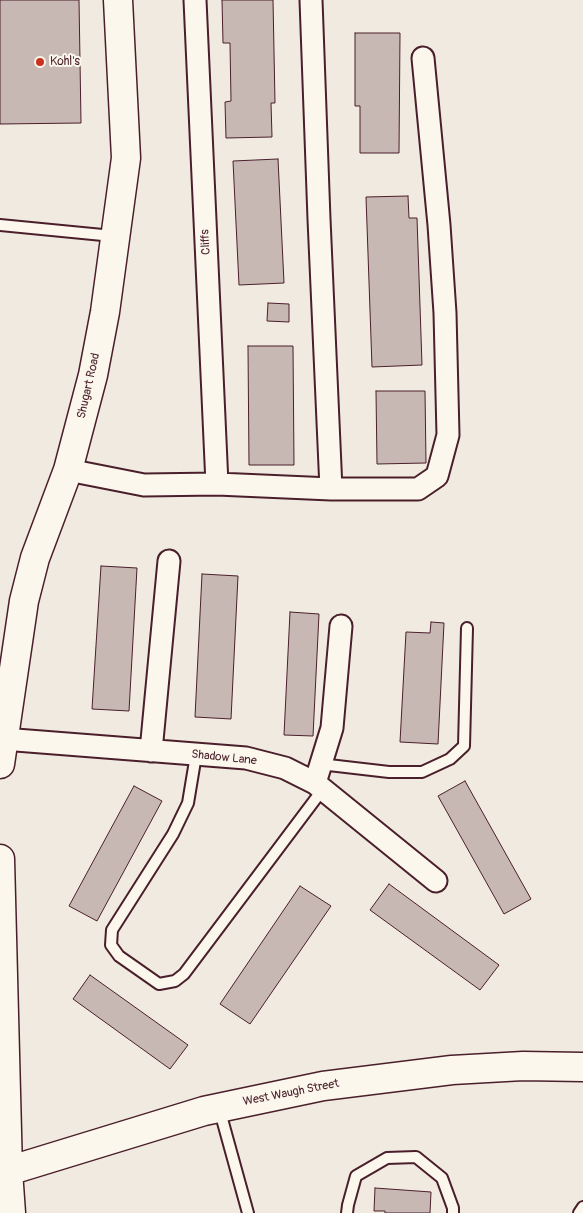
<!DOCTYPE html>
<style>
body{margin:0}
canvas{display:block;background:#f0eae0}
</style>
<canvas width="583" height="1213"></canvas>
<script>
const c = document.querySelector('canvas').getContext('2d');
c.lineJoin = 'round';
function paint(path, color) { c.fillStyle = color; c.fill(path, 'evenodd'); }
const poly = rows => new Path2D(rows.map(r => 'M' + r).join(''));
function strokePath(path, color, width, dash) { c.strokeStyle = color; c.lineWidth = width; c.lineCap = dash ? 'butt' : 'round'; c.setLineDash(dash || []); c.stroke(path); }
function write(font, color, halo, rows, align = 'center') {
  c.font = font + ' Pangolin,sans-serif'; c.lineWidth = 4; c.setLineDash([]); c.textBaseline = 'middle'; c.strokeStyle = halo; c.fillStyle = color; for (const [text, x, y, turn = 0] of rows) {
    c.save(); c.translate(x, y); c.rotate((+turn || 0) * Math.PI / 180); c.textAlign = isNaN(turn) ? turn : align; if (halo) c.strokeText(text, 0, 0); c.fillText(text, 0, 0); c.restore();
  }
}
const building = poly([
 [0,0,79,0,81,123,0,124,0,0],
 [222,0,273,0,275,103,271,103,272,137,226,138,225,102,231,101,230,43,223,43,222,0],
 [355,33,400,33,399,153,360,153,360,106,355,106,355,33],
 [278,159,284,283,239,285,233,161,278,159],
 [408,196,409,218,417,218,422,365,372,367,366,197,408,196],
 [268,303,289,304,289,322,267,321,268,303],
 [248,346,293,346,294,465,249,465,248,346],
 [376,391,425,391,426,463,377,464,376,391],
 [101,566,137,568,129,711,92,709,101,566],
 [202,574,238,576,231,719,195,717,202,574],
 [290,612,319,614,313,736,284,735,290,612],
 [431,622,444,623,438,744,400,742,406,632,430,633,431,622],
 [465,781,531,899,504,914,438,796,465,781],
 [134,786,162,801,97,921,69,906,134,786],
 [389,884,499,965,480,990,370,910,389,884],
 [300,886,331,906,250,1024,220,1004,300,886],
 [90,975,188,1045,170,1069,73,999,90,975],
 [375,1188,431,1192,430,1213,385,1213,385,1211,374,1211,375,1188]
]);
paint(building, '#c8b8b3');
strokePath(building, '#4a1f2b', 1);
const lane = poly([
 [0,225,113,236],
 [196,755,188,803,173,834,112,930,111,945,119,956,159,984,175,981,184,974,323,789],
 [320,764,389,772,422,772,450,759,464,746,467,628],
 [219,1108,248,1213],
 [347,1213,348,1205,356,1176,387,1158,416,1157,442,1178,453,1208,453,1213],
 [579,1213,583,1207]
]);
const street = poly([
 [195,0,217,484],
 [311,0,319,219,331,489],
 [68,470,144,485,217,484,331,489,418,489,437,476,448,435,445,313,439,225,423,58],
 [3,739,246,758,285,768,315,783,436,881],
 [151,751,169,561],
 [315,783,332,728,341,626]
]);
const secondary = poly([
 [0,764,24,601,35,558,68,470,93,375,105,312,126,158,118,0],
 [0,859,8,1171,11,1213],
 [8,1171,204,1111,323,1086,452,1070,523,1066,583,1067]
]);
strokePath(lane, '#4a1f2b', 14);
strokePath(street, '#4a1f2b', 25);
strokePath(secondary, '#4a1f2b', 31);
strokePath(lane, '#fbf7ec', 10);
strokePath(street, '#fbf7ec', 21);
strokePath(secondary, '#fbf7ec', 28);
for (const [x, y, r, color] of [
 [40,62,5,"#c8321e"]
]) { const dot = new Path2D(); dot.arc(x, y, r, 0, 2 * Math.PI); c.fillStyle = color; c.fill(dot); strokePath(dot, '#fbf7ec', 2); }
write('12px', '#4a1f2b', '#fbf7ec', [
 ["Kohl's",50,62]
], 'left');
write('12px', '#4a1f2b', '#fbf7ec', [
 ["Cliffs",206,242,-93],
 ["Shugart Road",89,386,-77],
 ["Shadow Lane",224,758,6],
 ["West Waugh Street",291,1093,-11]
]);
</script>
